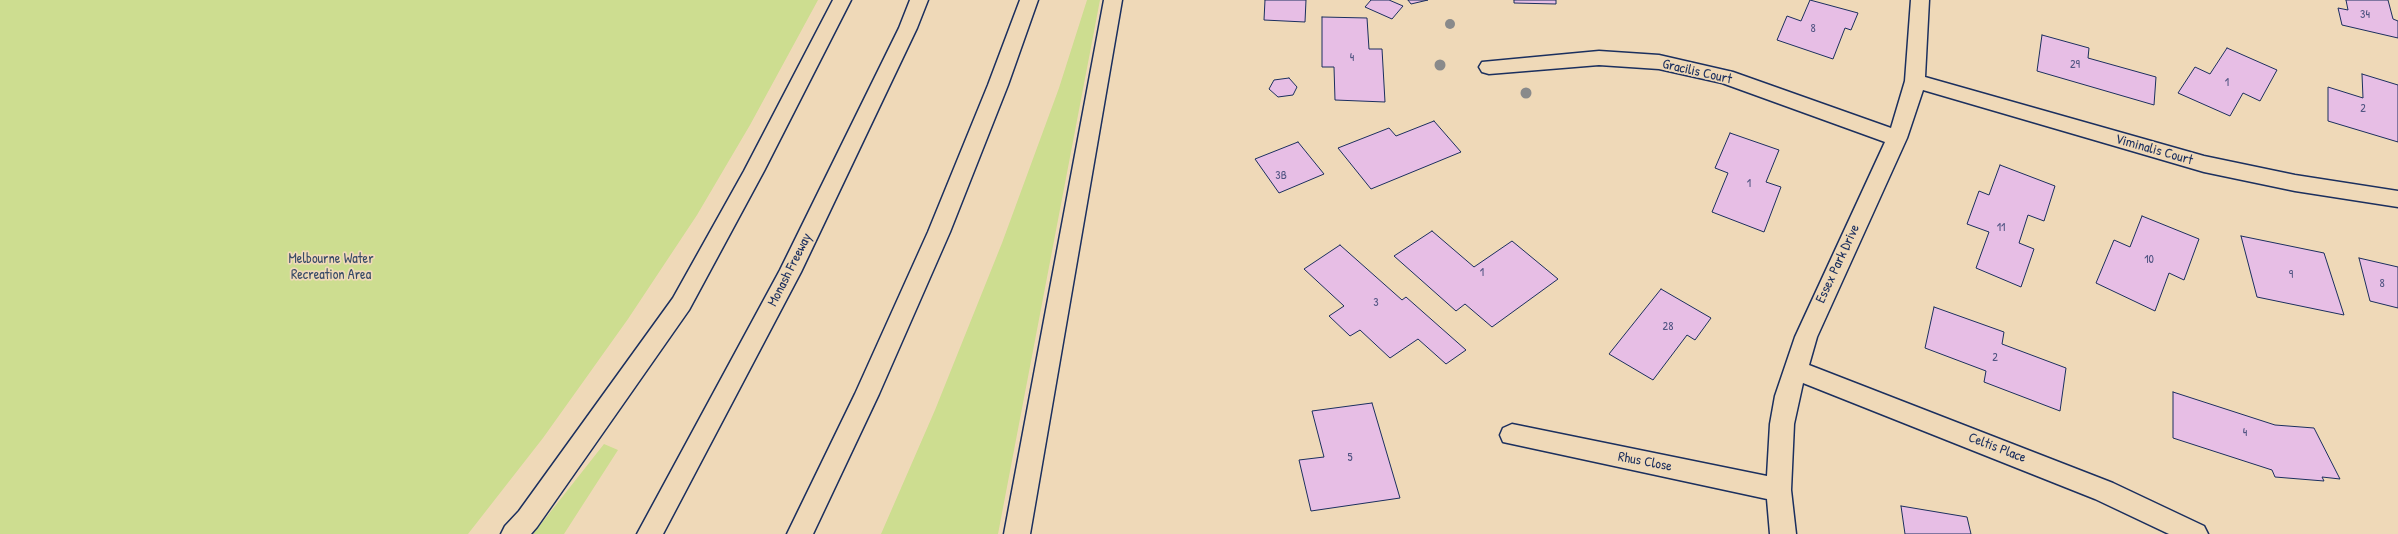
<!DOCTYPE html>
<style>
body{margin:0}
canvas{display:block;background:#efd9b8}
</style>
<canvas width="2398" height="534"></canvas>
<script>
const c = document.querySelector('canvas').getContext('2d');
c.lineJoin = 'round';
function paint(path, color) { c.fillStyle = color; c.fill(path, 'evenodd'); }
const poly = rows => new Path2D(rows.map(r => 'M' + r).join(''));
function strokePath(path, color, width, dash) { c.strokeStyle = color; c.lineWidth = width; c.lineCap = dash ? 'butt' : 'round'; c.setLineDash(dash || []); c.stroke(path); }
function write(font, color, halo, rows, align = 'center') {
  c.font = font + ' "Patrick Hand",sans-serif'; c.lineWidth = 3.5; c.setLineDash([]); c.textBaseline = 'middle'; c.strokeStyle = halo; c.fillStyle = color; for (const [text, x, y, turn = 0] of rows) {
    c.save(); c.translate(x, y); c.rotate((+turn || 0) * Math.PI / 180); c.textAlign = isNaN(turn) ? turn : align; if (halo) c.strokeText(text, 0, 0); c.fillText(text, 0, 0); c.restore();
  }
}
paint(poly([
 [0,0,818,0,750,125,697,215,628,319,543,438,468,534,0,534],
 [1087,0,1100,0,998,534,881,534,935,410,1002,243,1059,88],
 [604,444,618,450,564,534,533,534]
]), '#cddd90');
const building = poly([
 [1265,0,1306,0,1305,22,1264,20,1265,0],
 [1371,0,1389,0,1403,6,1392,19,1365,7,1371,0],
 [1408,0,1428,0,1411,4,1408,0],
 [1514,0,1556,0,1556,4,1514,3,1514,0],
 [1810,0,1858,13,1851,30,1845,28,1833,59,1777,40,1787,16,1801,21,1810,0],
 [2346,0,2388,0,2393,19,2398,21,2398,38,2342,25,2338,8,2348,10,2346,0],
 [1322,17,1367,18,1369,49,1382,49,1385,102,1335,100,1334,67,1322,67,1322,17],
 [2042,35,2089,48,2088,58,2156,77,2154,105,2037,71,2042,35],
 [2227,48,2277,70,2260,101,2243,93,2230,116,2178,93,2195,67,2210,74,2227,48],
 [2362,74,2398,85,2398,142,2328,121,2328,87,2363,98,2362,74],
 [1289,78,1297,87,1293,95,1278,97,1269,89,1274,80,1289,78],
 [1434,121,1461,152,1371,189,1338,148,1389,128,1396,136,1434,121],
 [1730,133,1779,150,1766,182,1781,187,1764,232,1712,212,1728,173,1715,168,1730,133],
 [1298,142,1324,174,1279,193,1255,159,1298,142],
 [2000,165,2055,186,2044,221,2028,215,2019,243,2034,249,2021,287,1976,268,1989,232,1967,224,1979,191,1989,195,2000,165],
 [2142,216,2199,239,2184,280,2169,273,2155,311,2096,283,2114,240,2130,247,2142,216],
 [1432,231,1474,267,1512,241,1558,279,1492,327,1465,304,1456,311,1394,256,1432,231],
 [2241,236,2324,253,2344,315,2257,297,2241,236],
 [1340,245,1402,300,1406,297,1466,350,1446,364,1418,339,1390,358,1360,330,1350,336,1329,316,1344,306,1304,269,1340,245],
 [2359,258,2398,267,2398,308,2370,301,2359,258],
 [1661,289,1711,318,1695,340,1687,335,1653,380,1609,354,1661,289],
 [1934,307,2004,332,2002,344,2066,368,2060,411,1984,382,1986,371,1925,348,1934,307],
 [2173,392,2275,425,2314,428,2340,479,2322,477,2324,481,2275,477,2272,470,2173,438,2173,392],
 [1372,403,1400,498,1311,511,1299,460,1324,457,1312,411,1372,403],
 [1901,506,1967,517,1971,534,1905,534,1901,506]
]);
paint(building, '#e7bee5');
strokePath(building, '#1b2f5e', 1);
const minor = poly([
 [1911,0,1929,0,1925,77,2204,156,2295,175,2398,191,2398,207,2295,191,2204,172,1923,90,1907,138,1817,337,1809,365,2113,483,2204,526,2208,534,2169,534,2095,499,1803,383,1794,424,1791,490,1796,534,1770,534,1767,499,1503,442,1500,435,1503,428,1512,424,1767,476,1770,424,1775,396,1795,337,1885,142,1722,83,1659,69,1599,65,1489,74,1482,72,1479,67,1482,62,1599,51,1659,55,1733,72,1891,128,1905,81,1911,0]
]);
const highway = poly([
 [833,0,851,0,764,171,689,310,537,527,531,534,501,534,505,526,519,511,673,298,744,171,833,0],
 [910,0,928,0,917,28,801,272,663,534,637,534,780,270,899,28,910,0],
 [1020,0,1038,0,1008,85,950,232,879,394,813,534,787,534,855,394,928,232,988,85,1020,0],
 [1104,0,1122,0,1030,534,1004,534,1104,0]
]);
strokePath(minor, '#1b2f5e', 3);
strokePath(highway, '#1b2f5e', 3);
paint(minor, '#efd9b8');
paint(highway, '#efd9b8');
c.fillStyle = '#898a8b';
for (const [x, y, r] of [
 [1450,24,5],
 [1440,65,5.5],
 [1526,93,5.5]
]) { c.beginPath(); c.arc(x, y, r, 0, 2 * Math.PI); c.fill(); }
write('12px', '#4e5380', null, [
 ["34",2365,15],
 ["8",1813,29],
 ["4",1352,58],
 ["29",2075,65],
 ["1",2227,83],
 ["2",2363,109],
 ["3B",1281,176],
 ["1",1749,184],
 ["11",2001,228],
 ["10",2149,260],
 ["1",1482,273],
 ["9",2291,275],
 ["8",2382,284],
 ["3",1376,303],
 ["28",1668,327],
 ["2",1995,358],
 ["4",2245,433],
 ["5",1350,458]
]);
write('14px', '#1b2f5e', '#efd9b8', [
 ["Gracilis Court",1697,72,13],
 ["Viminalis Court",2154,150,16],
 ["Essex Park Drive",1838,264,-65],
 ["Monash Freeway",790,270,-63],
 ["Celtis Place",1997,448,21],
 ["Rhus Close",1645,462,11]
]);
write('14px', '#364966', '#efd9b8', [
 ["Melbourne Water",331,259],
 ["Recreation Area",331,275]
]);
</script>
